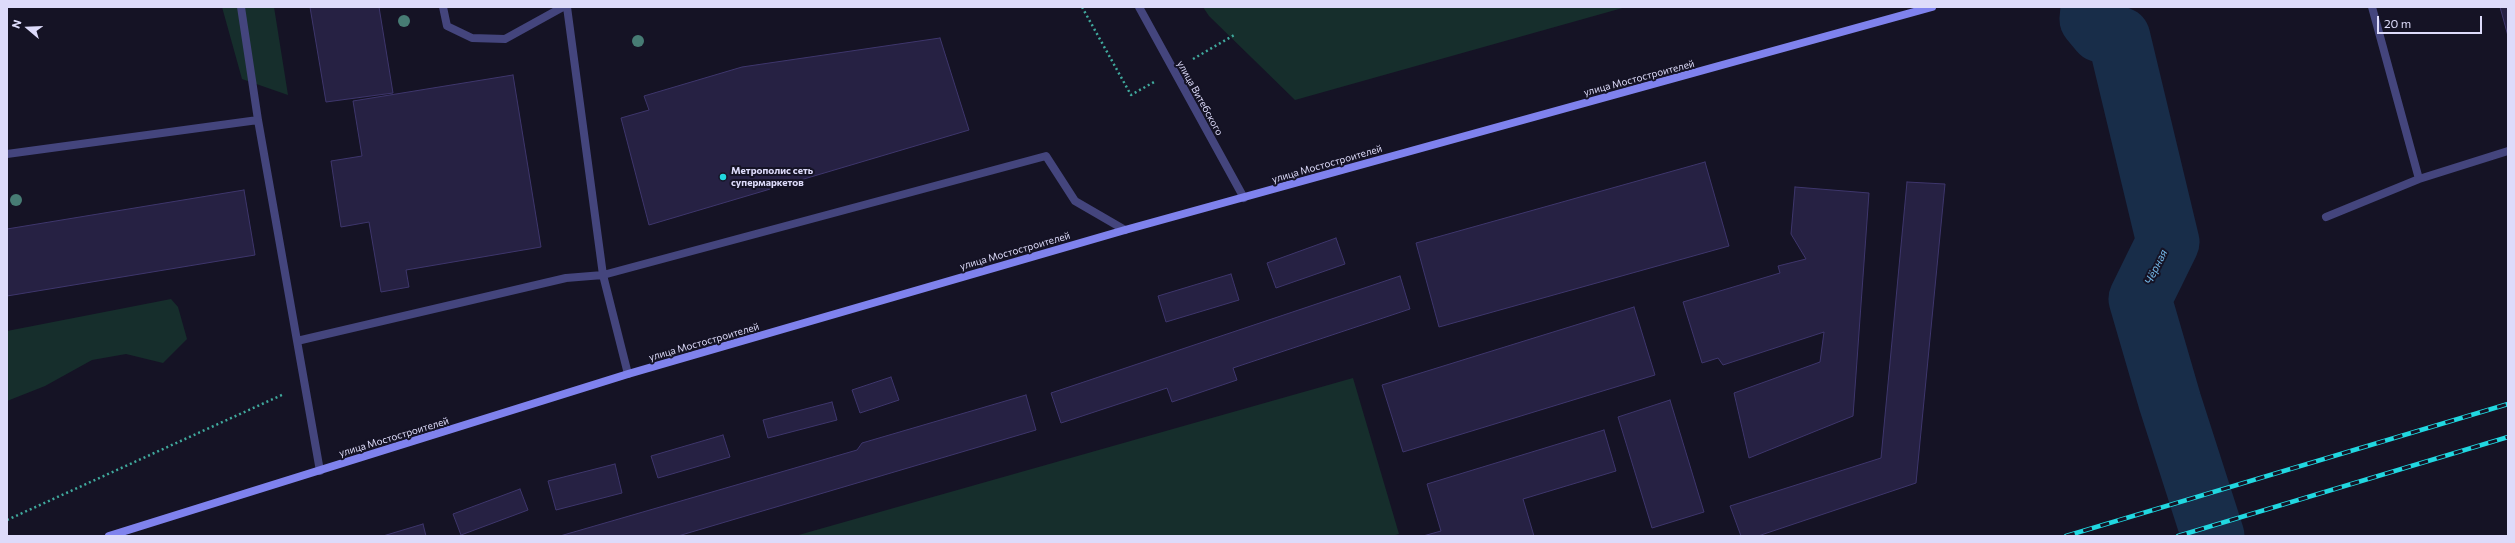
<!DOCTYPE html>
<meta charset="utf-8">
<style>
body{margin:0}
#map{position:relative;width:2515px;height:543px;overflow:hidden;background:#151325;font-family:Commissioner,sans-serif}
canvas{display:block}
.frame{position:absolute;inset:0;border:8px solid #dddbfa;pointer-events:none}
.north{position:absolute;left:8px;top:8px;width:40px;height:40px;-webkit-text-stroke:3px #151325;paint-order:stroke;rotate:289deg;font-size:11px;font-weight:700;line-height:16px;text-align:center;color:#dddbfa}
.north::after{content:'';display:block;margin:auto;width:14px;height:18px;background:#dddbfa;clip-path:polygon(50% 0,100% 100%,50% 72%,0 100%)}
.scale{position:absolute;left:2377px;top:16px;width:105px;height:18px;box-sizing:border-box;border:2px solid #dddbfa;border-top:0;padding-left:5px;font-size:12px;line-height:14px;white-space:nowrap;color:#dddbfa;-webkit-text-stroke:3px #151325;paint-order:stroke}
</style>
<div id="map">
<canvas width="2515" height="543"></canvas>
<div class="frame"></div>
<div class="north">N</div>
<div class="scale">20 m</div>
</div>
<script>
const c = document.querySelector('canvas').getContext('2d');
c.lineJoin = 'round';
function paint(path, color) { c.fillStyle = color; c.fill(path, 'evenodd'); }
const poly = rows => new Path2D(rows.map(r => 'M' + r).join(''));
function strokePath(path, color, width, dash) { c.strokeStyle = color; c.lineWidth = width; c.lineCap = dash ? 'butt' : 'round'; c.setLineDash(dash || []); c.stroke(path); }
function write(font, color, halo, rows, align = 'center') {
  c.font = font + ' Commissioner,sans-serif'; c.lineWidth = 4; c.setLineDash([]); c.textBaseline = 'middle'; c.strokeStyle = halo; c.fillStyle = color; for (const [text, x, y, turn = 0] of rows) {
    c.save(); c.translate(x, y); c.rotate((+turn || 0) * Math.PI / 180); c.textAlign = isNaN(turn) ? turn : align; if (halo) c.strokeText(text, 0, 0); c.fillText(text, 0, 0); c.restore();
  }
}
paint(poly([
 [222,7,274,7,288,95,242,79],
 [1203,7,1626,7,1295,100,1209,16],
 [171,299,178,307,187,339,163,363,126,354,92,360,45,386,7,401,7,331],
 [1353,378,1399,534,1392,536,795,536]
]), '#162e2c');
strokePath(poly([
 [2092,8,2091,19,2101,31,2119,38,2168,242,2140,299,2170,402,2213,536]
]), '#182d49', 63);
const building = poly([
 [310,7,379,7,393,93,326,102,310,7],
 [2500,7,2508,7,2508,36,2500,7],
 [940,38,969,130,649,225,621,118,649,110,644,96,742,67,940,38],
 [513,75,541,247,406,270,409,287,381,292,369,222,341,227,331,161,362,156,353,101,513,75],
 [1705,162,1729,246,1439,327,1416,243,1705,162],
 [1907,182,1945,184,1916,483,1758,536,1741,536,1730,506,1881,458,1907,182],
 [1795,187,1869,193,1853,416,1749,458,1734,393,1820,362,1824,332,1723,365,1718,358,1702,363,1683,302,1780,273,1778,266,1806,259,1791,234,1795,187],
 [244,190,255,255,7,296,7,229,244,190],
 [1336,238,1345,264,1276,288,1267,263,1336,238],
 [1231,274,1239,300,1166,322,1158,296,1231,274],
 [1400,276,1410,309,1233,368,1237,380,1172,402,1167,388,1061,423,1051,393,1400,276],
 [1634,307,1655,375,1403,452,1382,385,1634,307],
 [891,377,899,400,860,413,852,390,891,377],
 [1026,395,1036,430,678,536,550,536,560,536,857,450,862,443,1026,395],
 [1670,400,1704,512,1652,528,1618,417,1670,400],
 [832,402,837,420,768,438,763,420,832,402],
 [1604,430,1616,471,1523,499,1534,536,1423,536,1441,531,1427,484,1604,430],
 [723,435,730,457,658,478,651,456,723,435],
 [615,464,622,493,556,510,548,481,615,464],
 [520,489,528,510,461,535,453,514,520,489],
 [423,524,426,536,383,536,423,524]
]);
paint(building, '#262143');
strokePath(building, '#3e366c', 1);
strokePath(poly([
 [1082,7,1131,95,1154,82],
 [1193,59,1236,34],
 [7,520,284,394]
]), '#40a99d', 2.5, [2, 3]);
strokePath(poly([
 [241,7,258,120,320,471],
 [443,7,447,26,472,38,505,39,563,7],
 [567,7,603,275,628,374],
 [7,154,258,120],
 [2419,179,2508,151],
 [2326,217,2419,179,2372,7],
 [297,341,566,278,603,275,1046,156,1075,201,1125,230]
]), '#44457d', 8);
strokePath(poly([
 [1139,7,1244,198]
]), '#44457d', 8);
strokePath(poly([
 [109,536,628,374,1125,230,1932,7]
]), '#7f82ed', 8);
const rail = poly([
 [2066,536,2508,404],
 [2178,536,2508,437]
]);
strokePath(rail, '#21d7e0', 4.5);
strokePath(rail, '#151325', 3, [9]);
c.fillStyle = '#477c74';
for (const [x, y] of [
 [404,21],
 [638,41],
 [16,200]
]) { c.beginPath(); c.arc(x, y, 6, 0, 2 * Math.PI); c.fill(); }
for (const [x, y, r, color] of [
 [723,177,4,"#21d7e0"]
]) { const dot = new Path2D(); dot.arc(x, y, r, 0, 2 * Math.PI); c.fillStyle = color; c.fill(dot); strokePath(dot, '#151325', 1.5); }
write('10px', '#dddbfa', '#151325', [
 ["улица Мостостроителей",1639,78,-15],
 ["улица Витебского",1200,98,61],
 ["улица Мостостроителей",1327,164,-16],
 ["улица Мостостроителей",1015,251,-16],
 ["улица Мостостроителей",704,342,-16],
 ["улица Мостостроителей",394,437,-17]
]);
write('bold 10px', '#dddbfa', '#151325', [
 ["Метрополис cеть",731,171],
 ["супермаркетов",731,183]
], 'left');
write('italic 11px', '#77bcec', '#151325', [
 ["Чёрная",2156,267,-64]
]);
</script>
